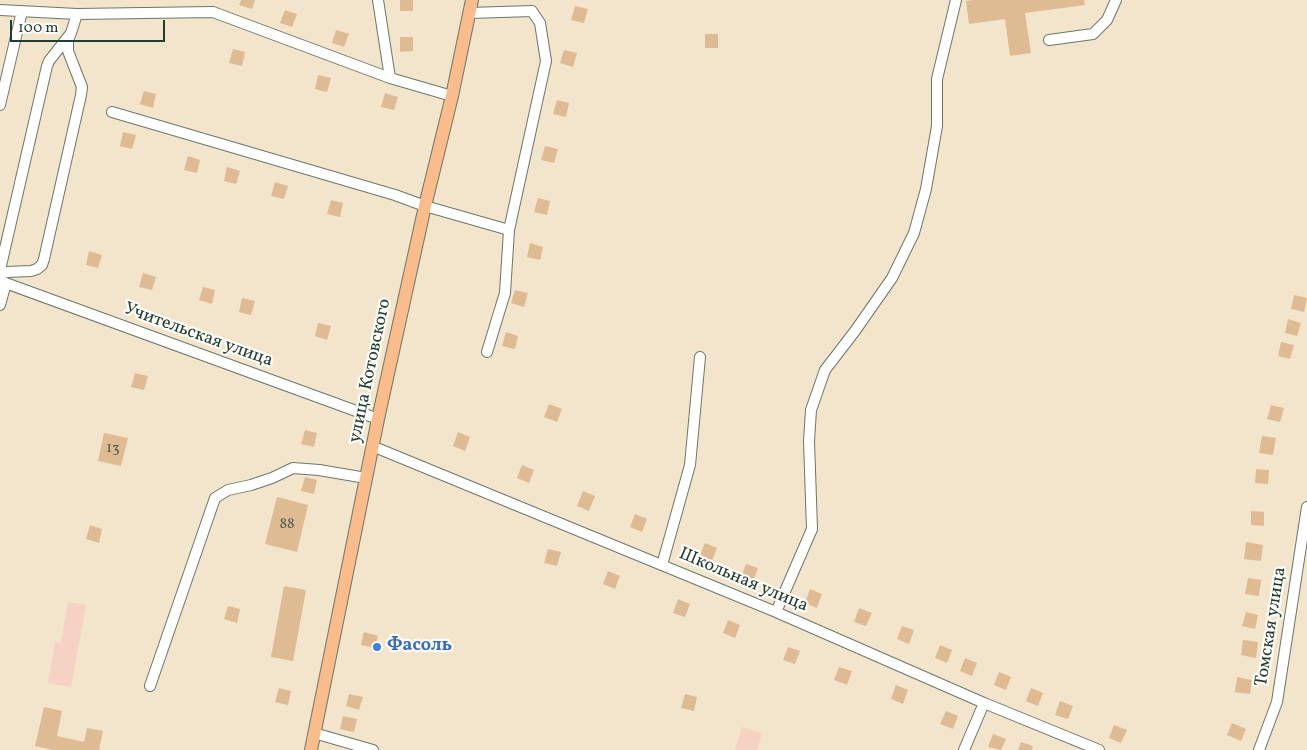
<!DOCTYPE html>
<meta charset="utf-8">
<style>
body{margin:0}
#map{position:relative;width:1307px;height:750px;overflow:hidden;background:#f2e5cb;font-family:Vollkorn,serif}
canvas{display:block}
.scale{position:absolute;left:10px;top:20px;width:155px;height:22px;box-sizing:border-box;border:2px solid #1f3d34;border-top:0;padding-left:6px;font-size:15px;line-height:18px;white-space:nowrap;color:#1f3d34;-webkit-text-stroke:4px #fdfcf7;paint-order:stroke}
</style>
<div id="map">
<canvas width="1307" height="750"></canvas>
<div class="scale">100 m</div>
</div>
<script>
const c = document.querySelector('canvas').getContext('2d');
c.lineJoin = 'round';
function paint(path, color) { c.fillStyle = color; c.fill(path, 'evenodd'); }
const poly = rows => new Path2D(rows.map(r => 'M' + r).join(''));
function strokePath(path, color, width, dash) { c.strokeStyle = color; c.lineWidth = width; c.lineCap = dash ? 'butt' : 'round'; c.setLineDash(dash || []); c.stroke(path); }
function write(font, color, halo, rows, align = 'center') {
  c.font = font + ' Vollkorn,serif'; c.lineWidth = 4.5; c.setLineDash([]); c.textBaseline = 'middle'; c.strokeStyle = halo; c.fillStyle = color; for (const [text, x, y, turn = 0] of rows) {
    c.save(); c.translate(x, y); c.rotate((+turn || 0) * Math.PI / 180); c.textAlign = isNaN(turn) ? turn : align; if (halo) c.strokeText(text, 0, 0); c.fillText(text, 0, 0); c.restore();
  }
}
paint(poly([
 [68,602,86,605,71,687,48,683,55,642,61,643],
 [742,727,762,733,757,750,735,750]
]), '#f6d2c4');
paint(poly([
 [241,0,255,0,252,9,239,5],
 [400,0,413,0,413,11,400,11],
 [973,0,1084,0,1085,5,1025,13,1031,53,1010,56,1005,19,969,24,966,1],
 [575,6,588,9,584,23,571,20],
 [285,10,297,14,292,27,280,23],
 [336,30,349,34,344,47,332,43],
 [705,34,718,34,718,48,705,48],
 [400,37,413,37,413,51,400,52],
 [233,49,245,52,242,66,229,63],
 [564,50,577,53,573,67,560,63],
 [318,75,331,78,327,92,315,89],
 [144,91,156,94,153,108,140,104],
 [385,93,398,97,394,110,381,107],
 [557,100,569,103,566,117,553,114],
 [123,132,136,135,132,149,120,146],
 [545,146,558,149,554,163,541,160],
 [188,156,200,160,197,173,184,170],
 [227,167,240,171,236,184,224,181],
 [275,182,288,186,284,199,271,196],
 [538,198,550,201,547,215,534,212],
 [331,200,343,203,340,217,327,214],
 [530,243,543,247,540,260,527,257],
 [89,251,102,255,98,268,86,265],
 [143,273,156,277,152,290,139,287],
 [203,287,215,290,212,304,199,300],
 [515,290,528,293,524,307,511,303],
 [1294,295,1307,298,1304,312,1291,309],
 [242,298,255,301,251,315,239,312],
 [1288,319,1301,323,1297,336,1285,333],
 [318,323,331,326,327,340,315,336],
 [506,332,518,336,515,349,502,346],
 [1281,342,1294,345,1290,359,1278,356],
 [135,373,148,376,144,390,131,387],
 [549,404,562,409,557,422,544,417],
 [1271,405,1284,408,1280,422,1267,419],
 [305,430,317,433,314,447,301,444],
 [458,432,470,437,465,451,453,446],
 [104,433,128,438,121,466,98,461],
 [1262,436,1276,438,1273,455,1259,453],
 [522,465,534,470,529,483,517,478],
 [1256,469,1269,470,1268,484,1255,483],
 [305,477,317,480,314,494,301,491],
 [583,491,595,496,589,511,577,506],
 [277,497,308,505,297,552,265,544],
 [1251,511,1264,512,1264,526,1251,525],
 [635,514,647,519,642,532,630,527],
 [90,525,102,529,99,543,86,539],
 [1246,542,1263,545,1261,561,1244,559],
 [705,543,717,548,712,561,699,557],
 [548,549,561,552,557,566,544,563],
 [746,564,758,568,753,582,741,577],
 [608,571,620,576,615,589,603,584],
 [1248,578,1261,580,1259,596,1245,594],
 [284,586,306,590,293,661,271,657],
 [810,589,822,594,817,608,805,603],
 [678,599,690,604,685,617,673,613],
 [228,606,240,609,237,623,224,619],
 [859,608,872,613,866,626,854,622],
 [1246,612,1258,615,1255,629,1242,626],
 [728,620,740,625,735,638,723,633],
 [902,626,914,630,909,644,897,639],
 [364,632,378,636,375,648,361,645],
 [1243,640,1258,642,1256,658,1241,655],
 [940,645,952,650,947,663,935,658],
 [788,647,800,651,795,664,783,660],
 [965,658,977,663,972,676,960,671],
 [839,667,852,671,847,685,834,680],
 [999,672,1011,677,1006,690,994,685],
 [1237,677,1252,680,1250,694,1235,692],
 [896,685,908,690,903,704,891,699],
 [279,688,291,691,288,705,275,702],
 [1031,688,1043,693,1038,706,1026,701],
 [349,694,363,697,359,710,346,706],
 [685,694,697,697,694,711,681,708],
 [1060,701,1073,706,1068,719,1055,715],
 [44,707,62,711,57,736,84,742,87,728,103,731,99,750,53,750,35,746],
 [946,711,958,716,953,729,940,724],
 [343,716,357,719,354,732,340,729],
 [1232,723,1246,729,1241,741,1227,735],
 [1114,725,1127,730,1121,743,1109,738],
 [993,734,1006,739,1001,750,988,747],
 [1021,742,1033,746,1032,750,1018,750]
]), '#debb93');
const minor = poly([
 [378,0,390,78],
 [0,10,77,14,213,12,390,78,452,96],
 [469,13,532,11,540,23,546,61,509,230,505,293,487,352],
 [1049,40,1093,34,1107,20,1116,0],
 [0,105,22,11],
 [112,112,395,195,425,206,509,230],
 [0,270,47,66,49,61,71,33,77,14],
 [0,275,7,272,31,271,37,269,42,265,44,259,81,95,82,87,68,51,68,40,71,33],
 [0,281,378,419],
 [0,305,6,283],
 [372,446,776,612,984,703,1099,750],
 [662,565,690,465,700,357],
 [776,612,812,529,809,441,811,410,825,370,855,331,892,278,914,233,926,189,937,126,937,79,956,0],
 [150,686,215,498,228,490,251,485,272,478,293,468,319,470,366,478],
 [314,733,373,750],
 [964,750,984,703],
 [1259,750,1277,702,1307,507]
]);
const major = poly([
 [311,750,378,419,425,206,452,96,472,0]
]);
strokePath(minor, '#697869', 12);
strokePath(major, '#697869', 14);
strokePath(minor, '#fff', 10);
strokePath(major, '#f9bc8a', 12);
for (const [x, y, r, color] of [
 [377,647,5,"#3f7fe0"]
]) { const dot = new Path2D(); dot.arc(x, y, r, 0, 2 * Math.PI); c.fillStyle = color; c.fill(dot); strokePath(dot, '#fdfcf7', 2); }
write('15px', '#4f5c4c', null, [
 ["13",113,449],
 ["88",287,525]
]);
write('18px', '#1f3d34', '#fdfcf7', [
 ["Учительская улица",198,336,20],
 ["улица Котовского",371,371,-78],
 ["Школьная улица",743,581,23],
 ["Томская улица",1272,627,-81]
]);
write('bold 18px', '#366cbe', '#fdfcf7', [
 ["Фасоль",387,647]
], 'left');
</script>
